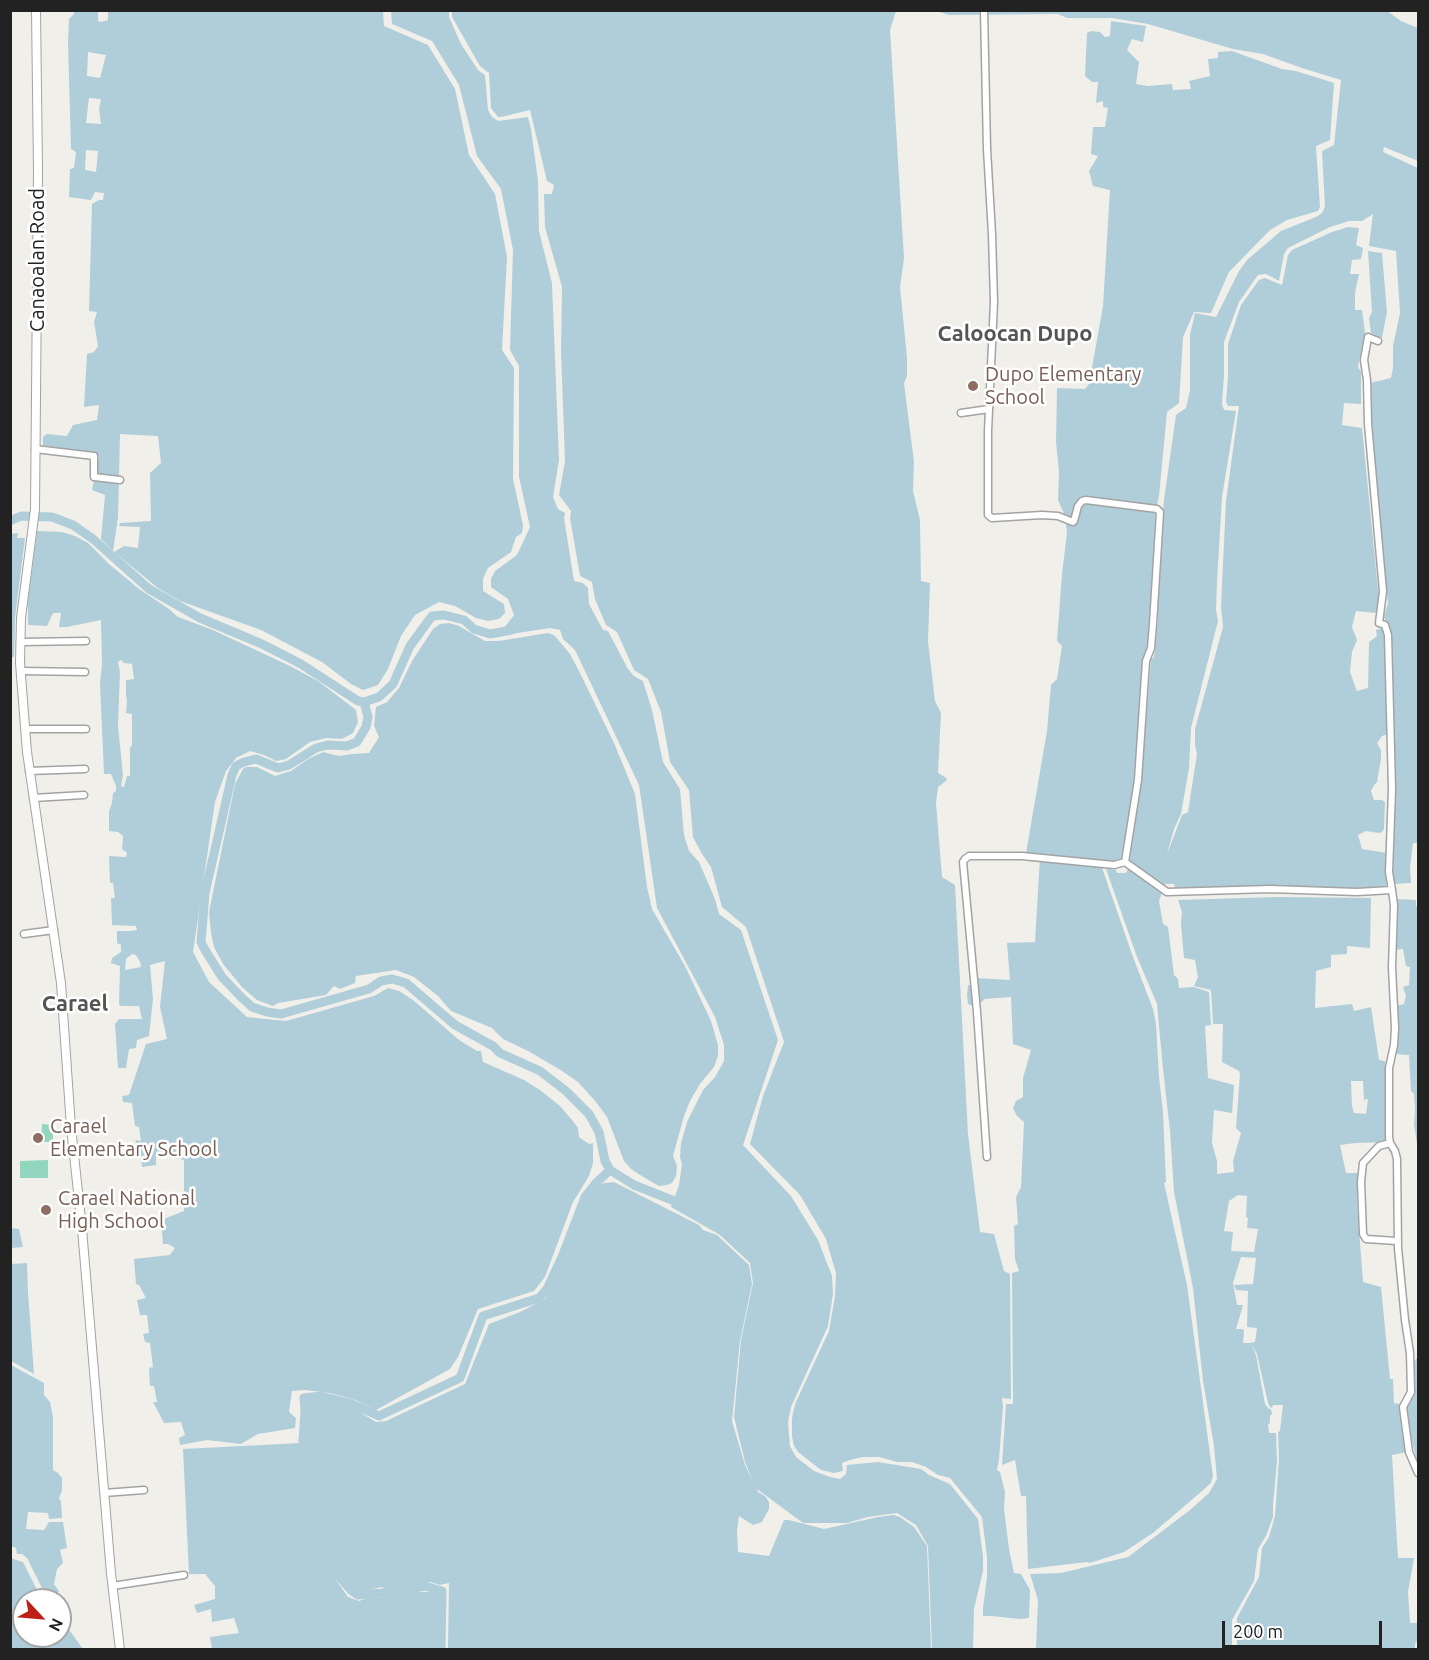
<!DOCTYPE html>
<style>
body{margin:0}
#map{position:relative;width:1429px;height:1660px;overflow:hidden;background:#f1efea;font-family:Ubuntu,sans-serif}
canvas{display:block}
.frame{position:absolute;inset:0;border:12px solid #222;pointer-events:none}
.north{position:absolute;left:12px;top:1588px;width:60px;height:60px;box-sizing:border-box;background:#fff;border:2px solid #a7a7a7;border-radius:50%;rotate:116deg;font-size:16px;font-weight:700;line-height:24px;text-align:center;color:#222}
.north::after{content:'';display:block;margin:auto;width:21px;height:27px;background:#bd2017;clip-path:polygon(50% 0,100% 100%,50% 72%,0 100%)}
.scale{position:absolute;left:1222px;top:1621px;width:160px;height:27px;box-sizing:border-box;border:3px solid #222;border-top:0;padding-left:8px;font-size:18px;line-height:21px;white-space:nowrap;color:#222;-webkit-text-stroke:4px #fff;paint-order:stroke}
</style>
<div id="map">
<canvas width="1429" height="1660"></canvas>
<div class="frame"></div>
<div class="north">N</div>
<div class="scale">200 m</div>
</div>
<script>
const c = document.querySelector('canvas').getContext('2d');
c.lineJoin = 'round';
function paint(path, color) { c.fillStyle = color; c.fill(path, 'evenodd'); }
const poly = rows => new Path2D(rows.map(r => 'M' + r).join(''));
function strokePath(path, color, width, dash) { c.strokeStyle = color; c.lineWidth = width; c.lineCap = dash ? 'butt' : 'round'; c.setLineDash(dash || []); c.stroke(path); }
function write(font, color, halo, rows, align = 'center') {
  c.font = font + ' Ubuntu,sans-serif'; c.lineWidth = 5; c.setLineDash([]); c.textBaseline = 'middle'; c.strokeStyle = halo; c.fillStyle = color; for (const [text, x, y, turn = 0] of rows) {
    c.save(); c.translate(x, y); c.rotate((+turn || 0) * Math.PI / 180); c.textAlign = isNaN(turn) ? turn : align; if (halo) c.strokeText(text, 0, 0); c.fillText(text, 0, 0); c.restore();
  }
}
paint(poly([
 [42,1124,53,1125,53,1142,41,1142],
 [48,1160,48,1178,20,1178,20,1161]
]), '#92d6bf');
paint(poly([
 [108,10,383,11,384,26,428,45,455,89,469,155,495,194,507,257,502,350,514,368,513,479,523,525,522,533,516,537,511,552,488,568,483,579,483,591,504,604,505,613,499,619,488,621,476,618,455,606,439,602,415,615,401,636,388,669,378,685,363,690,351,684,322,662,261,630,180,601,158,588,114,552,124,546,138,548,140,527,119,526,120,523,151,521,150,473,161,463,158,436,120,434,118,518,113,551,101,539,105,495,92,490,99,456,43,448,43,437,47,434,67,436,73,425,97,420,99,405,84,407,87,354,94,352,98,346,94,322,97,312,89,311,92,204,99,200,103,200,104,193,95,192,91,200,69,197,70,169,74,168,76,152,71,149,68,42,69,19,74,14,74,11,98,11,98,21,101,22,108,20],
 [88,52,106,55,100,78,87,76],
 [89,98,101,99,99,109,101,124,86,123],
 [86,150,98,151,96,172,85,170],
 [1386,10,1401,21,1418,28,1418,161,1384,147,1383,152,1418,168,1418,843,1413,843,1410,868,1411,883,1393,884,1395,732,1390,678,1391,634,1384,617,1388,603,1379,527,1376,470,1370,422,1370,383,1391,378,1393,368,1393,346,1400,313,1396,251,1369,246,1373,214,1362,221,1349,221,1330,227,1288,248,1284,254,1279,281,1266,274,1258,275,1239,302,1224,342,1224,376,1222,404,1224,410,1236,411,1222,497,1217,581,1216,610,1218,621,1191,728,1189,768,1181,814,1174,829,1167,854,1182,815,1188,812,1197,754,1195,745,1195,729,1223,627,1221,606,1226,501,1239,406,1228,406,1226,402,1228,377,1228,344,1241,305,1259,280,1265,278,1282,285,1288,255,1292,250,1332,232,1348,227,1359,228,1356,245,1363,248,1361,259,1352,260,1350,274,1359,274,1355,293,1355,310,1362,310,1365,333,1358,367,1361,372,1361,404,1344,403,1342,425,1362,428,1379,600,1376,613,1356,611,1352,627,1357,640,1352,652,1350,672,1357,691,1368,688,1369,642,1377,636,1376,630,1382,628,1386,637,1386,695,1388,734,1382,736,1377,743,1381,750,1381,759,1377,782,1374,785,1371,791,1374,800,1382,800,1385,802,1384,829,1382,832,1379,833,1366,831,1358,835,1362,849,1387,853,1386,890,1177,894,1174,884,1165,884,1159,901,1163,924,1168,927,1174,975,1178,979,1179,988,1194,987,1209,992,1211,1025,1205,1026,1208,1078,1234,1085,1232,1113,1214,1110,1212,1143,1217,1161,1217,1174,1234,1172,1233,1161,1241,1133,1236,1128,1240,1074,1239,1071,1222,1062,1223,1024,1213,1024,1211,990,1194,986,1198,977,1195,960,1184,958,1181,924,1182,912,1178,900,1277,897,1371,898,1370,948,1347,946,1347,954,1331,955,1331,967,1316,971,1315,1008,1352,1004,1354,1011,1371,1007,1379,1060,1385,1061,1385,1109,1387,1142,1356,1143,1340,1145,1346,1173,1358,1173,1357,1204,1363,1282,1381,1287,1390,1379,1393,1379,1394,1403,1400,1404,1401,1408,1407,1452,1392,1455,1398,1558,1414,1558,1408,1592,1410,1623,1418,1623,1418,1639,1415,1644,1415,1649,1237,1649,1237,1618,1259,1577,1262,1548,1269,1537,1275,1516,1279,1459,1278,1432,1280,1431,1283,1405,1273,1405,1272,1408,1270,1407,1268,1403,1257,1354,1252,1345,1256,1355,1265,1404,1269,1409,1271,1409,1272,1415,1270,1415,1270,1423,1268,1424,1269,1433,1276,1433,1277,1461,1273,1505,1273,1517,1266,1536,1258,1549,1254,1581,1232,1620,1232,1649,1036,1649,1038,1600,1030,1574,1061,1573,1128,1557,1190,1510,1209,1493,1217,1479,1214,1446,1203,1381,1193,1288,1174,1192,1170,1131,1163,1069,1157,1004,1137,957,1106,869,1116,870,1117,873,1126,873,1130,865,1131,842,1141,781,1151,660,1154,657,1158,620,1158,582,1164,500,1176,415,1186,408,1190,390,1190,335,1195,313,1216,317,1239,271,1247,260,1281,231,1316,217,1322,213,1325,207,1322,151,1334,145,1341,80,1302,68,1263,54,1233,49,1148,24,1112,18,1067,18,1058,14,949,15,936,11],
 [1351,1081,1363,1081,1364,1100,1368,1099,1366,1114,1354,1113,1352,1106],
 [1238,1195,1247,1196,1246,1217,1248,1218,1247,1228,1258,1229,1254,1252,1231,1251,1233,1232,1224,1231,1229,1201],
 [1241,1257,1256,1258,1253,1284,1234,1285,1236,1290,1248,1291,1247,1327,1257,1328,1255,1342,1250,1343,1243,1343,1244,1330,1242,1329,1236,1329,1243,1305,1237,1305,1233,1283],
 [391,11,449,11,449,17,461,44,478,70,485,75,488,110,492,117,498,121,528,117,531,129,538,181,539,231,552,283,559,460,553,497,558,509,565,513,564,518,574,581,583,583,588,588,589,604,603,630,608,631,628,669,634,676,643,681,652,710,663,762,680,789,684,835,689,851,699,862,715,899,719,914,741,930,778,1040,743,1145,791,1196,818,1240,832,1276,833,1294,828,1326,791,1407,788,1422,790,1446,796,1457,814,1471,830,1477,840,1479,846,1474,847,1465,878,1462,921,1469,929,1475,950,1484,978,1519,983,1557,983,1571,974,1609,973,1649,932,1649,928,1546,916,1525,897,1513,868,1517,847,1523,803,1523,757,1489,758,1492,765,1496,769,1502,769,1509,762,1522,753,1525,739,1516,737,1530,738,1552,769,1556,784,1520,789,1520,824,1529,878,1517,893,1515,900,1517,914,1527,927,1546,931,1649,448,1649,449,1583,440,1585,430,1582,386,1589,381,1587,366,1591,357,1591,350,1587,322,1552,313,1533,303,1489,307,1410,309,1400,318,1398,348,1405,376,1422,386,1421,465,1384,489,1324,520,1312,545,1299,566,1254,585,1201,596,1187,604,1183,614,1182,699,1225,703,1230,717,1235,749,1265,752,1284,740,1341,732,1421,745,1465,753,1481,745,1462,734,1417,741,1340,753,1283,750,1263,720,1235,671,1207,679,1185,682,1164,680,1157,681,1143,687,1122,703,1090,715,1077,724,1061,724,1045,715,1017,657,908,639,785,575,650,563,639,560,630,550,628,498,636,514,615,508,599,491,587,491,579,495,571,517,555,530,527,519,477,519,366,510,350,513,250,501,189,477,156,459,85,432,41,392,24],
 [452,11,896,11,890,30,904,258,900,287,907,358,907,376,904,383,914,462,913,491,920,520,921,581,930,583,928,641,935,701,941,713,938,773,945,777,947,780,938,787,936,803,942,877,955,885,968,1134,980,1232,994,1234,1004,1271,1010,1274,1011,1399,1002,1398,1003,1406,999,1460,997,1470,1000,1472,1005,1492,1004,1509,1009,1549,1014,1573,1021,1574,1030,1590,1029,1618,1020,1619,991,1616,983,1616,983,1608,987,1577,987,1557,982,1517,950,1478,938,1475,926,1467,912,1462,897,1462,879,1457,862,1457,850,1460,842,1463,843,1471,834,1473,821,1470,798,1452,794,1446,792,1436,792,1419,793,1412,796,1402,829,1331,835,1296,836,1273,826,1239,800,1195,750,1144,763,1096,784,1042,746,927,722,907,711,867,702,854,693,837,689,790,670,762,661,712,648,679,634,670,617,632,606,625,595,599,592,582,580,576,570,518,571,511,559,495,565,461,561,352,562,287,545,227,544,194,552,194,554,185,547,181,530,110,501,117,498,117,495,113,491,108,489,73,480,66,452,17],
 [1111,21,1146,26,1143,42,1132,39,1127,50,1139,62,1136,84,1148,86,1172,84,1173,90,1191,89,1189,81,1210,76,1208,59,1218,58,1218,52,1232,51,1282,69,1296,71,1334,83,1330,140,1316,146,1320,207,1318,211,1287,220,1270,230,1229,272,1211,313,1194,312,1183,337,1179,403,1167,412,1159,496,1155,514,1154,585,1150,649,1143,660,1137,764,1131,803,1121,859,1120,862,1114,863,1100,862,1133,957,1153,1009,1156,1024,1159,1077,1163,1112,1166,1182,1164,1183,1187,1285,1213,1476,1211,1483,1202,1491,1153,1533,1124,1552,1090,1563,1087,1562,1028,1569,1026,1496,1021,1496,1015,1460,1002,1465,1006,1404,1013,1404,1012,1273,1019,1271,1015,1259,1014,1226,1018,1224,1016,1197,1021,1187,1024,1122,1017,1116,1013,1108,1016,1101,1023,1097,1023,1078,1031,1050,1013,1044,1011,997,985,999,979,1004,973,1006,968,1004,967,996,968,985,976,985,975,978,1010,980,1007,943,1035,942,1040,857,1026,853,1047,731,1051,685,1057,679,1062,646,1057,641,1062,574,1067,533,1065,516,1058,500,1059,472,1056,442,1057,388,1085,389,1089,384,1103,306,1110,190,1093,186,1089,171,1098,156,1091,154,1093,127,1105,127,1108,108,1103,107,1103,101,1096,103,1098,82,1092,82,1085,76,1087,33,1091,31,1100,32,1105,37,1110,36],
 [1368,251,1382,253,1387,312,1382,338,1371,333,1369,318,1372,312],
 [37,531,62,532,75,536,88,543,109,564,139,589,169,609,178,617,213,630,288,665,318,681,356,710,358,722,353,733,342,739,326,738,310,742,286,759,276,761,264,755,250,751,236,758,226,771,215,802,193,952,209,982,247,1017,286,1021,374,996,388,988,399,991,413,1000,459,1040,477,1051,481,1051,483,1062,524,1080,540,1090,560,1106,572,1120,578,1128,579,1137,589,1144,593,1143,593,1163,589,1176,573,1202,545,1277,534,1291,478,1309,458,1357,450,1369,376,1410,355,1400,330,1393,305,1390,292,1391,289,1412,296,1418,295,1428,258,1434,241,1444,207,1440,180,1445,179,1438,185,1435,181,1422,164,1423,153,1402,157,1402,154,1386,150,1386,149,1368,153,1367,150,1343,145,1342,143,1334,149,1333,147,1315,140,1315,137,1300,146,1298,139,1285,136,1284,134,1259,170,1255,175,1248,168,1244,163,1244,161,1220,184,1211,184,1160,156,1153,156,1165,142,1167,141,1156,135,1140,141,1141,139,1127,135,1126,132,1103,123,1102,122,1096,129,1095,146,1044,167,1039,160,1007,165,961,150,965,153,999,149,1036,137,1040,136,1048,129,1049,126,1068,118,1068,115,1024,119,1019,142,1019,139,1006,121,1006,119,1004,120,966,111,963,112,958,121,952,121,945,117,943,117,931,130,931,137,930,136,926,112,925,111,898,115,898,113,883,110,883,109,856,126,857,127,853,122,849,123,836,118,832,109,831,109,811,112,803,113,793,116,791,116,786,111,774,104,774,100,684,102,664,101,620,67,627,59,627,61,613,53,613,47,626,28,625,28,601],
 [121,660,124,663,132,664,134,679,126,680,126,695,127,701,126,713,132,714,132,745,130,748,130,776,127,776,124,787,121,786,123,775,118,726,120,672,118,662],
 [132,954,136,955,140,962,141,967,125,970,126,959],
 [18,533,17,538,25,538,15,618,14,657,11,657,11,534],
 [449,623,459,626,485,641,499,641,548,633,554,635,570,654,579,671,614,743,635,794,647,887,652,909,685,966,711,1021,718,1045,718,1056,714,1067,700,1084,690,1101,684,1116,673,1156,677,1166,676,1176,672,1183,667,1185,659,1186,645,1178,631,1169,624,1161,607,1117,596,1102,578,1082,562,1071,530,1052,503,1039,492,1028,451,1011,438,996,414,977,396,970,356,976,355,983,340,989,334,986,326,995,278,1003,273,1006,257,1000,242,987,223,964,214,947,211,933,209,912,235,784,243,769,246,767,257,767,275,776,291,771,308,759,323,752,339,756,352,754,369,753,379,737,374,726,376,707,387,702,399,688,412,661,433,629,440,624],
 [1395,899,1416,900,1416,906,1418,906,1418,1149,1414,1125,1415,1110,1414,1094,1411,1091,1409,1055,1395,1054,1395,1006,1404,1004,1406,996,1403,987,1409,985,1410,967,1406,966,1403,949,1395,950],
 [11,1228,19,1229,23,1247,11,1248],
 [27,1263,28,1292,34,1374,11,1361,11,1264],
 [1418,1357,1418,1465,1411,1438,1405,1410,1411,1399,1413,1363],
 [11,1365,44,1383,44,1395,50,1402,53,1417,53,1470,58,1473,62,1478,62,1491,59,1498,61,1502,62,1518,49,1519,48,1513,28,1512,26,1529,44,1530,49,1522,63,1522,67,1548,60,1550,63,1563,57,1569,54,1584,59,1591,55,1598,51,1600,48,1600,27,1558,22,1554,17,1554,16,1548,11,1546],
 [301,1443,297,1487,317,1553,348,1597,359,1601,371,1597,378,1598,411,1592,434,1592,439,1595,439,1649,212,1649,210,1637,239,1633,234,1618,212,1622,211,1609,197,1613,194,1605,215,1599,215,1586,205,1574,189,1574,183,1449],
 [10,1558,23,1562,42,1600,24,1600,24,1636,60,1636,60,1621,70,1631,83,1649,11,1649]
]), '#b0ced9');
strokePath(poly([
 [10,521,21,516,52,517,73,525,93,539,149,589,200,618,262,644,301,664,358,701,364,702,379,697,393,684,410,646,432,616,444,615,464,620,474,629,490,634,512,630],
 [364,702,368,717,366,727,357,742,347,746,328,745,316,748,289,765,278,768,256,759,244,762,236,766,232,775,205,893,201,942,205,950,222,977,242,998,252,1007,267,1012,281,1014,369,989,381,981,392,979,406,983,455,1025,493,1046,500,1053,540,1071,566,1091,589,1114,599,1132,605,1161,610,1170,634,1185,682,1204],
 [441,1650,442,1591,425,1586,395,1592,358,1595,351,1590,323,1558,311,1535,300,1484,305,1411,304,1398,321,1396,352,1404,379,1416,460,1378,483,1316,539,1298,547,1289,562,1257,585,1197,596,1183,610,1170]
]), '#b0ced9', 9);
const minor = poly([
 [984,10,987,149,992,234,994,302,988,431,988,515,992,518,1042,515,1058,516,1073,522,1074,521,1078,506,1082,501,1086,500,1157,509,1160,512,1153,624,1151,648,1146,661,1138,780,1125,862],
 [961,413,989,409],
 [35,449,94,456,94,477,120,480],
 [20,642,86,641],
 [21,671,85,672],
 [25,729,86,729],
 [29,771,85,769],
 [33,798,84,795],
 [1125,862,1167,892,1270,889,1357,892,1392,890,1389,872,1392,789,1388,635,1385,625,1379,623,1383,591,1368,424,1367,380,1364,360,1368,337,1378,341],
 [1392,890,1394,905,1392,967,1395,1028,1394,1045,1389,1068,1389,1137,1390,1143,1395,1151,1397,1159,1398,1248,1405,1320,1410,1353,1411,1392,1403,1407,1409,1452,1418,1473],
 [24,934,54,930],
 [1390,1143,1379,1146,1363,1163,1361,1182,1363,1234,1366,1239,1397,1241],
 [987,1157,977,1012,963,862,965,859,969,856,1022,856,1114,865,1125,862],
 [104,1493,144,1490],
 [112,1586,184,1575]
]);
const tertiary = poly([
 [36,10,38,170,35,509,21,618,20,663,27,752,61,983,71,1127,82,1229,111,1573,120,1650]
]);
strokePath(minor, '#a3a3a3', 9);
strokePath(tertiary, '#a3a3a3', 10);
strokePath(minor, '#fff', 6);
strokePath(tertiary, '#fff', 8);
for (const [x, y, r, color] of [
 [973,386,6,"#8d6e63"],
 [38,1138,6,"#8d6e63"],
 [46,1210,6,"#8d6e63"]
]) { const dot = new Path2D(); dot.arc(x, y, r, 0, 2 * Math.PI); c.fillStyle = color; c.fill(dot); strokePath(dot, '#fff', 2); }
write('20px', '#222', '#fff', [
 ["Canaoalan Road",37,260,-90]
]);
write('20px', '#785e54', '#fff', [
 ["Dupo Elementary",985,374],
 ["School",985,397],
 ["Carael",50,1126],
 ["Elementary School",50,1149],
 ["Carael National",58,1198],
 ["High School",58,1221]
], 'left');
write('bold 22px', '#555', '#fff', [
 ["Caloocan Dupo",1015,334],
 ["Carael",75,1004]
]);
</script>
